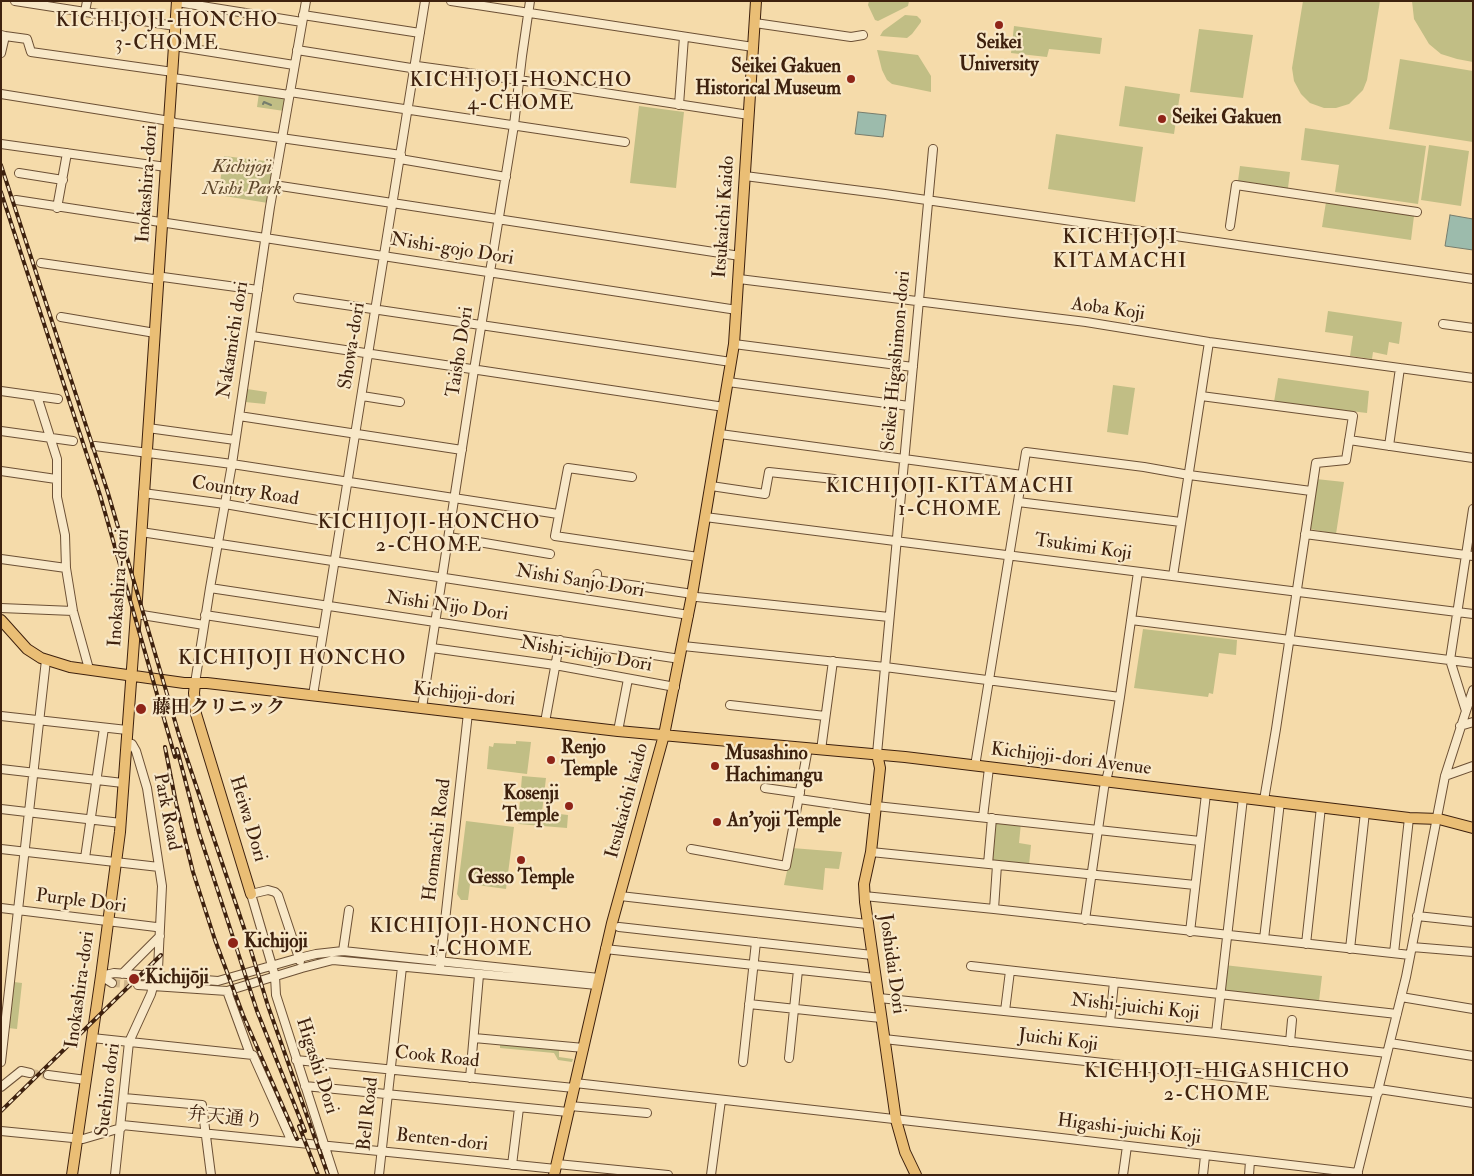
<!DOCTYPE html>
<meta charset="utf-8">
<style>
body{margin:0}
#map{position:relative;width:1474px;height:1176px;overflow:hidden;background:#f5dbaa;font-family:"IM FELL Double Pica",serif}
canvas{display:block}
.frame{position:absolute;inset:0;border:2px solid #3e210e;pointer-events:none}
</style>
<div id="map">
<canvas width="1474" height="1176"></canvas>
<div class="frame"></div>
</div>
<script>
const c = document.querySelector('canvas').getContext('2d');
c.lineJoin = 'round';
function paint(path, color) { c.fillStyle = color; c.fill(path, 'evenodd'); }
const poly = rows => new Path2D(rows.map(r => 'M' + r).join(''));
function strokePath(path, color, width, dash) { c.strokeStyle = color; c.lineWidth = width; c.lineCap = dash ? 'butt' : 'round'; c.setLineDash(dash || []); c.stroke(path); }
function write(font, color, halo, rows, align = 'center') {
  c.font = font + ' "IM FELL Double Pica","Noto Serif JP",serif'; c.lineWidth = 4.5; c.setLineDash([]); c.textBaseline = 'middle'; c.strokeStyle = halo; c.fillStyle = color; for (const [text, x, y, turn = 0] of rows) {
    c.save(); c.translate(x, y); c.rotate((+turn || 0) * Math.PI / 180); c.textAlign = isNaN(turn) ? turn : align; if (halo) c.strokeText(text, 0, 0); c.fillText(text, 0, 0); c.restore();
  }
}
paint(poly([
 [869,1,909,1,908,6,878,21,875,20,868,5],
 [1303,1,1380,1,1367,80,1363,90,1349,104,1336,108,1324,108,1310,103,1301,94,1294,81,1292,68],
 [1412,1,1473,1,1473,62,1457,59,1441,54,1429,44,1414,19],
 [905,15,917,16,921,20,921,22,912,34,907,38,880,36,883,31],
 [1014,26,1102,38,1100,54,1049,49,1047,57,1011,53],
 [1199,29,1253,35,1243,98,1190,92],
 [877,50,918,55,931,76,931,92,892,84,887,80,882,70],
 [1400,59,1473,71,1473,142,1389,129],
 [1125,86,1180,94,1174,134,1119,126],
 [259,93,286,97,284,111,257,107],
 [639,106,684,112,676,188,630,183],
 [1305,128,1426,146,1418,204,1335,192,1339,165,1301,160],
 [1056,134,1143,147,1135,202,1048,189],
 [1429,145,1469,151,1461,206,1421,200],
 [224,156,274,162,268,203,218,195],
 [1240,166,1290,172,1288,188,1238,181],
 [1326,202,1414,216,1411,240,1322,227],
 [1328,311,1402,322,1399,344,1389,342,1387,355,1373,352,1372,359,1350,356,1353,336,1325,332],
 [1278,378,1369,391,1367,413,1274,402],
 [1113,385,1135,388,1128,435,1107,432],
 [247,389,267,392,265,404,245,402],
 [1316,479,1344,482,1336,534,1310,529],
 [1143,629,1237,640,1236,655,1219,653,1213,694,1209,693,1208,697,1134,688],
 [516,741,531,742,527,774,487,769,489,746,493,747,494,743,516,744],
 [522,776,546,778,542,812,568,815,567,828,518,824],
 [466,821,514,827,506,889,470,884,468,900,461,900,457,894],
 [998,821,1021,823,1019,843,1031,845,1029,865,992,861,994,824],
 [792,848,842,852,839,869,825,868,823,890,784,885],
 [1224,965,1322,976,1319,1001,1220,990],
 [14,982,22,983,17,1029,8,1028],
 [500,1044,559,1050,559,1057,573,1059,572,1062,558,1060,554,1053,500,1048]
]), '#c1be85');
const water = poly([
 [858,112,886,115,883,137,855,134,858,112],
 [1450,215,1473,219,1473,250,1445,246,1450,215]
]);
paint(water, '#9cbbac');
strokePath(water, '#767d6d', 1);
strokePath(poly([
 [263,104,264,102,271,105]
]), '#767d6d', 2);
strokePath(poly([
 [112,983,138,985],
 [30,1073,48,1075]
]), '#d0b68b', 8, [8, 4]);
const minor = poly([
 [15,1,175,26],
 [451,1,753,47],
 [177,2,302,22],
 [85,12,87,1],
 [303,15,420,33],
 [755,23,851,37,863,35],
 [1,35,5,36,1,53],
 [5,36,27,39,31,52,173,72],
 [174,46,294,65],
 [297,50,411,68,417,66,519,80,749,115],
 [173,78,289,95],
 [290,92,625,142],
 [1,94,170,121,175,123,401,155],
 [679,105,684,37],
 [1,144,166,167],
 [400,159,506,177],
 [19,173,63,180],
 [745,176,885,194,1473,279],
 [274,185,740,256],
 [16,200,737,310],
 [57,208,67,153],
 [1230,226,1236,185,1417,212],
 [41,263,153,279,163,277,258,290],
 [739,279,1086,322,1209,342,1473,378],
 [298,298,731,362],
 [61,317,155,333],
 [1443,324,1473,328],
 [252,336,724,407],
 [734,344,913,367],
 [728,382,909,406],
 [1,391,58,399],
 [37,396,57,459,57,497,65,535,66,568,73,611,89,669],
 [362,396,400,402],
 [1201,396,1353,416,1346,460,1316,463,1276,729,1264,800],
 [239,416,462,450],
 [148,428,235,440],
 [1,431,73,441],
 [720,434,1022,475],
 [1349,440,1473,458],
 [95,446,232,464,558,514],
 [1389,446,1400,368],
 [1,471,56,479],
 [632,477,568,468,555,536,698,557],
 [711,486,765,494,769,472,834,479],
 [143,493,225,504,341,524],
 [1018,502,1181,522],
 [705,517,1473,614],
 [141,532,689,615],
 [1305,534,1473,556],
 [449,537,550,554],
 [1,559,66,568],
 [597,574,596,580,686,593,697,597,889,617],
 [1173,576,1209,342],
 [210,588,680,659],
 [1,608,73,611],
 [136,614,204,625],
 [205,615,323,633],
 [1131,620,1473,663],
 [683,646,885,667,1120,697],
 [432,648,555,665,675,687],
 [195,683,210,588,232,464,270,207,306,1],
 [313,695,425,1],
 [730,705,825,716],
 [422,708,474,370,514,125,522,56,530,1],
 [1466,711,1473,690],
 [1,716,127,730],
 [545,722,560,640],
 [1460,726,1473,722],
 [618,731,628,679],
 [821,750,833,661],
 [877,754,933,149],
 [975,766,1026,452,1144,467,1189,475,1311,491],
 [1,769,123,783],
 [1445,776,1473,766],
 [765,788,800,793],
 [799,799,875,810],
 [876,806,1200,841],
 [1,809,121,823],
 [983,817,989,768],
 [1,849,159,867],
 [691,849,786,866,808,748],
 [871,852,1195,885],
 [85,858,104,728],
 [988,864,992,818],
 [620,896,867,924],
 [864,896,994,909,1410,955],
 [1,908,156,927],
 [994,909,997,865],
 [1417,916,1473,922],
 [1085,920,1104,788,1108,773,1120,697,1138,572],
 [619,927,872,955],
 [1190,932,1206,794],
 [1264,939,1280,802],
 [1306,944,1321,807],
 [1412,947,1473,952],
 [605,949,875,978],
 [1350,949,1365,812],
 [343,951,349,910],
 [1394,953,1409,818],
 [300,961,278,895,275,892,268,890,251,894,275,976,276,995,334,1175],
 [440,966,468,713],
 [971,966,1397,1014],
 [122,974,160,936],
 [101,976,114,973,218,981,299,958,316,954,343,951,599,978],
 [101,976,112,983],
 [138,985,227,991,302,968,333,960,597,985],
 [227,991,250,1054],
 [1401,997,1473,1009],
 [879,998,1216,1033,1387,1053],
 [749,1004,881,1018],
 [1005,1011,1010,971],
 [1110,1022,1114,982],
 [1216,1033,1243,798],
 [92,1038,253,1055,292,1142],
 [474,1038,584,1048],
 [884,1039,1378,1093],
 [1290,1042,1292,1020],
 [1390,1043,1473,1056],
 [789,1058,798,970],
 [296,1060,574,1088],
 [1,1062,46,660],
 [743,1062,756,942],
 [48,1075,86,1080],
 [470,1078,479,975],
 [575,1083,1044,1136,1358,1173],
 [305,1086,568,1112],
 [1,1087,21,1071,30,1073],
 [1379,1089,1473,1103],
 [124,1098,202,1105,211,1175],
 [570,1106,647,1113],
 [122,1125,556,1169],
 [1,1131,83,1139,121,1128],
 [557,1164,668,1175],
 [512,1165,519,1108],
 [115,1175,129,1042,151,994,158,969,162,886,147,788,136,751,132,744,126,743],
 [379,1175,402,967],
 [711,1175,721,1100],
 [1123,1175,1127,1146],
 [1203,1175,1205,1156],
 [1249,1175,1250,1161],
 [1357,1175,1406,977,1445,776,1466,711,1450,660,1473,509]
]);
const major = poly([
 [1,620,27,649,41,658,70,667,184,683,207,683,618,731,905,757,1409,818,1439,819,1473,828],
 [195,683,194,693,196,714,251,894],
 [877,754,880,768,871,852,864,884,865,902,896,1120,905,1152,916,1175],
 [72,1175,101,976,120,832,136,614,177,1],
 [554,1175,612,923,664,735,692,595,734,344,756,1]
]);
strokePath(minor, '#6c5035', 10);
strokePath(major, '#3e210e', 12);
strokePath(minor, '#f8e8c8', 8);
strokePath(major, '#eabe75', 10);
const rail = poly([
 [1,165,108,493,179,735,245,931,268,1006,328,1175],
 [1,192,100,495,175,757],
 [165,747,176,803,193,872,215,940,243,1015,297,1139],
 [177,749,199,833,257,1011,305,1131],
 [1,1111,161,955],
 [299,1126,318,1175]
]);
strokePath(rail, '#3e210e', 4);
strokePath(rail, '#f8e8c8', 2, [5.5]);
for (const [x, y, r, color] of [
 [999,25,5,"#8f2418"],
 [851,79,5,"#8f2418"],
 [1162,119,5,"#8f2418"],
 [141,709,6,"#8f2418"],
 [551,760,5,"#8f2418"],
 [715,766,5,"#8f2418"],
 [569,806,5,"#8f2418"],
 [717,822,5,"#8f2418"],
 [521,860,5,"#8f2418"],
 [233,943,6,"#8f2418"],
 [134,979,6,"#8f2418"]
]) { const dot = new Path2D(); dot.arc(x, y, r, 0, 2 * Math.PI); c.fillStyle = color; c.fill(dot); strokePath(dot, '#f8e8c8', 2); }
write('bold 19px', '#3e210e', '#f8e8c8', [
 ["Seikei",999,44,"center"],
 ["University",999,66,"center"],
 ["Seikei Gakuen",841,68,"right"],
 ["Historical Museum",841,90,"right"],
 ["Seikei Gakuen",1172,119],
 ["藤田クリニック",152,709],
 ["Renjo",561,749],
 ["Temple",561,771],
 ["Musashino",725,755],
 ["Hachimangu",725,777],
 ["Kosenji",559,795,"right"],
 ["Temple",559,817,"right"],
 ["An'yoji Temple",727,822],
 ["Gesso Temple",521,879,"center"],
 ["Kichijoji",244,943],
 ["Kichijōji",145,979]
], 'left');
write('italic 19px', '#5f482c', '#f8e8c8', [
 ["Kichijoji",242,168],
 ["Nishi Park",242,190]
]);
write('19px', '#3e210e', '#f8e8c8', [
 ["Inokashira-dori",148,184,-86],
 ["Itsukaichi Kaido",725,217,-86],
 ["Nishi-gojo Dori",452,250,9],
 ["Aoba Koji",1108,310,8],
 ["Nakamichi dori",234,340,-81],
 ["Showa-dori",353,346,-81],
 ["Taisho Dori",461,352,-81],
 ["Seikei Higashimon-dori",897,361,-85],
 ["Country Road",245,492,9],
 ["Tsukimi Koji",1083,548,8],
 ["Nishi Sanjo Dori",580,582,9],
 ["Inokashira-dori",120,588,-86],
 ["Nishi Nijo Dori",447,607,8],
 ["Nishi-ichijo Dori",586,655,10],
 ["Kichijoji-dori",464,695,6],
 ["Kichijoji-dori Avenue",1071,760,7],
 ["Itsukaichi kaido",628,801,-75],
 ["Park Road",166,812,79],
 ["Heiwa Dori",247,819,73],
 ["Honmachi Road",438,840,-83],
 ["Purple Dori",81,902,7],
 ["Joshidai Dori",891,964,82],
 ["Inokashira-dori",81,990,-82],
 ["Nishi-juichi Koji",1135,1008,6],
 ["Juichi Koji",1058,1041,7],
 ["Cook Road",437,1058,6],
 ["Higashi Dori",316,1066,72],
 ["Suehiro dori",109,1090,-83],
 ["Bell Road",369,1114,-84],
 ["弁天通り",225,1119,6],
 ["Higashi-juichi Koji",1129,1130,7],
 ["Benten-dori",442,1141,6]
]);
c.letterSpacing = '1px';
write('20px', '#3e210e', '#f8e8c8', [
 ["KICHIJOJI-HONCHO",167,22],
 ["3-CHOME",167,45],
 ["KICHIJOJI-HONCHO",521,82],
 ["4-CHOME",521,105],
 ["KICHIJOJI-KITAMACHI",950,488],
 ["1-CHOME",950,511],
 ["KICHIJOJI-HONCHO",429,524],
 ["2-CHOME",429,547],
 ["KICHIJOJI-HONCHO",481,928],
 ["1-CHOME",481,951],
 ["KICHIJOJI-HIGASHICHO",1217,1073],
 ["2-CHOME",1217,1096]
]);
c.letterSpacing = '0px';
c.letterSpacing = '1px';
write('21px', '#3e210e', '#f8e8c8', [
 ["KICHIJOJI",1120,238],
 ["KITAMACHI",1120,262],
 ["KICHIJOJI HONCHO",292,659]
]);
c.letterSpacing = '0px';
</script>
